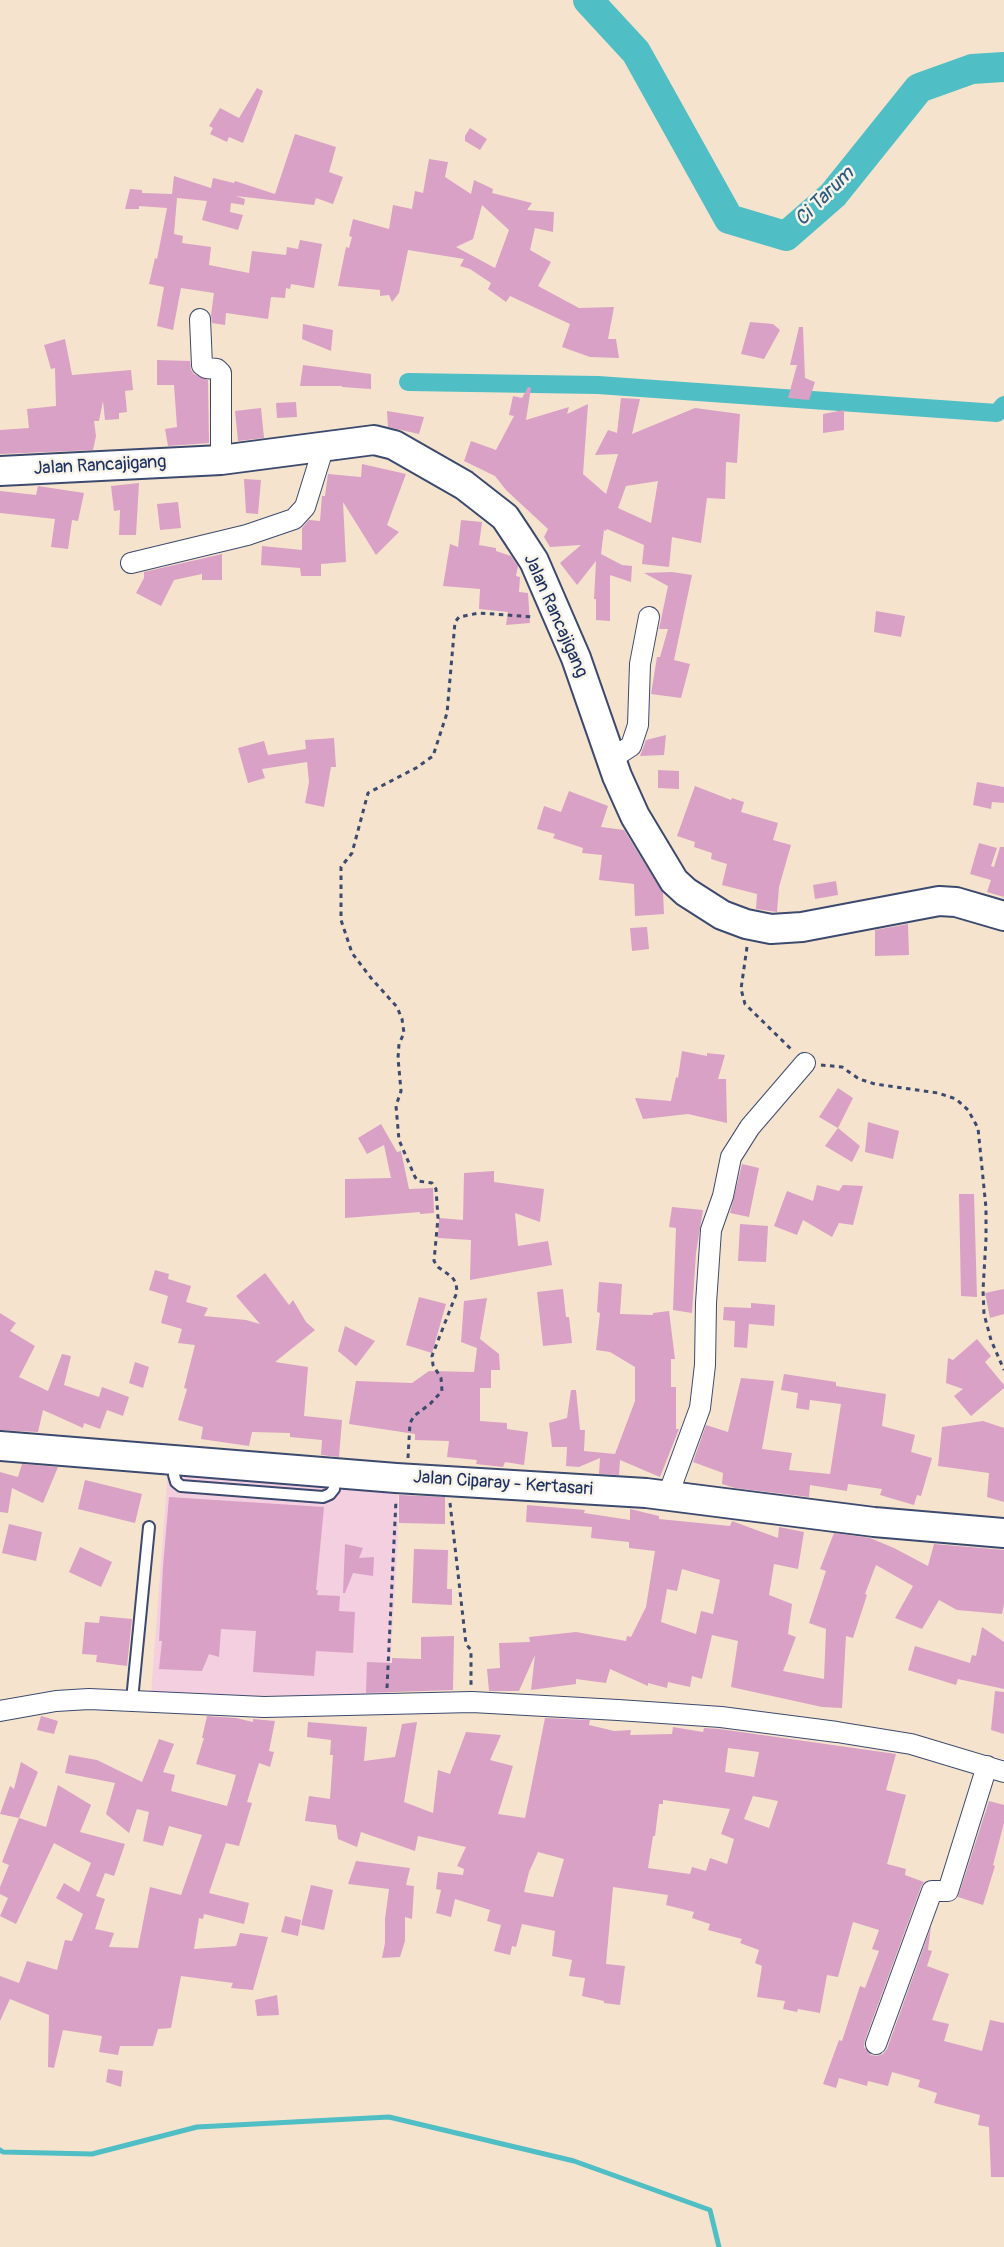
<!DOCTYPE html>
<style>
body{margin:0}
canvas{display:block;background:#f5e3cd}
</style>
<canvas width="1004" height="2247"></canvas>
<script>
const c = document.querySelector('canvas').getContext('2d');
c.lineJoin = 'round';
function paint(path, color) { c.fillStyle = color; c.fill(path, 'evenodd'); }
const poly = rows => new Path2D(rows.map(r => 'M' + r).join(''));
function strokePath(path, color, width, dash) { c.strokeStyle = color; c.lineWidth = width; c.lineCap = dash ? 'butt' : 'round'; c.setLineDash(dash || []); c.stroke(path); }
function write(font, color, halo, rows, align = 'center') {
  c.font = font + ' Pangolin,sans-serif'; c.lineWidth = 5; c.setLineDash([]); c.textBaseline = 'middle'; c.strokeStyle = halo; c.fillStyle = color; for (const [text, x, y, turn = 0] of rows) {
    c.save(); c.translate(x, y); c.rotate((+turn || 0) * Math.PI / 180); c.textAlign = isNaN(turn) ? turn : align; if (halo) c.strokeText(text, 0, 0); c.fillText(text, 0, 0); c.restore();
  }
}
paint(poly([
 [168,1470,398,1490,398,1536,388,1703,151,1695]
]), '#f3cfdf');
strokePath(poly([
 [0,2150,3,2152,92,2154,197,2127,389,2117,574,2161,710,2210,719,2247]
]), '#4fbec5', 5);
strokePath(poly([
 [408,382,598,385,997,413,1004,405]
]), '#4fbec5', 18);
strokePath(poly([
 [588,0,636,52,729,219,786,236,833,195,919,88,972,69,1004,67]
]), '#4fbec5', 30);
paint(poly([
 [257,88,263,91,243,143,229,137,227,142,210,134,213,128,209,126,220,108,239,118],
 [470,128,487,139,480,150,465,141,465,136],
 [295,134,336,147,329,172,343,177,333,204,316,198,314,205,236,196,245,199,244,205,231,203,230,212,243,215,238,230,202,220,207,201,177,198,174,234,183,236,182,243,211,247,209,265,249,273,252,251,286,255,287,247,298,249,300,240,322,244,314,288,291,284,290,289,286,288,285,298,271,297,268,319,226,313,225,325,212,323,211,315,214,293,181,288,173,330,157,326,164,287,149,284,155,258,157,259,167,208,139,206,139,209,125,209,130,189,142,190,142,193,172,194,174,176,211,188,213,178,234,183,235,181,275,194],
 [429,159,448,162,445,177,471,194,474,180,493,189,492,193,532,203,527,210,554,212,553,232,535,228,530,250,551,262,538,286,579,308,614,307,608,339,616,339,619,358,590,357,562,347,570,324,510,296,506,302,488,289,491,283,470,269,460,266,464,259,408,250,399,293,392,302,389,295,380,296,380,290,338,286,346,247,349,248,352,237,349,236,353,219,389,229,393,205,412,209,415,191,423,193],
 [482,205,509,230,495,268,456,247,473,239],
 [750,322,773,324,780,330,764,359,741,354],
 [303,324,333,330,331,351,302,339],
 [799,327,803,327,805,378,815,382,809,400,788,398,797,365,790,365],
 [65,339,72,375,131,370,133,390,125,391,127,412,119,413,119,419,105,420,103,401,99,421,94,421,96,436,93,450,0,454,0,430,29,428,27,409,56,406,55,368,51,369,44,345],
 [157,360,190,361,191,370,194,374,208,380,209,443,168,446,165,429,177,427,174,385,157,385],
 [303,365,371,374,371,389,342,387,342,386,300,386],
 [528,387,531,388,526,420,569,407,567,414,588,404,583,474,606,494,618,454,595,455,608,430,617,433,621,398,640,399,632,434,695,408,740,414,737,463,726,462,725,499,707,498,701,543,672,537,669,567,642,564,644,545,607,529,606,531,604,530,601,554,622,565,632,566,631,582,610,575,610,621,596,620,596,599,594,599,596,561,577,585,560,563,581,545,550,547,544,537,548,529,506,490,495,476,464,461,471,441,496,450,514,416,509,415,513,396,522,398],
 [658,481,651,523,618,508,626,486],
 [296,402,297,417,277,418,276,403],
 [261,408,264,438,238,441,235,411],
 [844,410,844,430,823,433,823,414],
 [387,411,424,417,419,434,388,427],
 [362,464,406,474,387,525,399,532,376,555,343,502,346,562,321,564,321,576,301,576,300,568,261,565,262,546,302,550,302,528,309,520,320,521,322,496,325,496,328,474,361,477],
 [244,479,261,480,258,514,246,513],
 [139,483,136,535,119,535,120,510,114,511,111,486],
 [38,486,84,493,78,521,72,520,68,549,51,547,55,519,0,513,0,491,36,495],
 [178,502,181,528,160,530,157,504],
 [461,520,482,522,479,545,496,548,496,551,511,556,518,566,516,576,520,577,519,592,528,593,530,623,506,625,508,612,479,609,480,589,443,586,450,544,458,547],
 [222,554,222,580,202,580,202,574,174,580,161,606,136,593,144,578,144,572],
 [672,572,692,575,674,660,690,664,681,698,651,694,657,657,660,657,668,629,659,629,668,586,644,573],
 [876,611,905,616,901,637,874,632],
 [666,735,664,755,640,756,646,740],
 [334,738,336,767,331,767,324,807,305,803,309,782,307,762,262,769,265,778,248,783,238,748,264,741,268,755,306,749,305,740],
 [658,770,679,771,679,789,658,788],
 [977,782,1004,787,1004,803,992,802,991,809,973,805],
 [695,786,731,800,732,798,744,802,741,812,778,823,773,840,791,845,779,887,777,912,756,909,757,894,722,885,727,864,711,859,712,853,694,847,695,842,677,836],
 [569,791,608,806,601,827,624,830,663,893,664,914,635,916,634,884,599,880,602,855,582,853,583,848,553,838,555,834,537,829,544,806,561,812],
 [979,843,997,848,991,866,994,867,1000,847,1004,847,1004,897,987,892,991,880,970,874],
 [836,881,838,895,815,899,813,885],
 [908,924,909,955,875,956,875,930],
 [647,927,649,949,632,951,630,928],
 [682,1051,707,1056,707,1053,725,1055,718,1079,726,1079,727,1123,688,1114,643,1119,635,1098,671,1101,676,1077,678,1078],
 [838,1088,853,1098,838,1128,819,1117],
 [868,1122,899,1131,893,1159,865,1152],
 [381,1124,397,1152,401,1151,409,1189,433,1188,434,1213,420,1214,420,1212,345,1218,345,1179,391,1178,384,1145,367,1154,358,1138],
 [838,1128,860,1146,852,1162,825,1146],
 [742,1164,759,1168,749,1217,730,1213],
 [494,1171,494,1182,544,1189,540,1222,515,1213,518,1246,548,1241,552,1265,470,1280,471,1240,438,1238,439,1218,463,1220,464,1173],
 [817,1185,839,1191,843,1185,863,1186,853,1225,839,1223,832,1237,803,1220,797,1235,774,1226,787,1191,813,1201],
 [959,1194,974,1194,977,1297,961,1296],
 [672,1207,703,1210,696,1253,692,1313,673,1310,676,1228,669,1227],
 [740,1224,768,1226,766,1262,738,1261],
 [155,1270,169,1274,168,1279,191,1286,186,1302,208,1308,204,1316,246,1320,260,1324,236,1296,265,1273,289,1305,293,1300,306,1322,315,1330,275,1362,308,1367,304,1416,342,1420,339,1457,321,1455,322,1440,290,1437,290,1433,252,1432,249,1446,201,1439,203,1427,178,1420,187,1389,184,1388,195,1345,178,1343,182,1329,161,1323,168,1296,149,1290],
 [599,1282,622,1284,620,1314,653,1315,653,1313,669,1311,675,1359,671,1359,671,1387,676,1387,676,1429,679,1429,660,1477,620,1460,619,1475,599,1474,600,1458,579,1467,566,1466,567,1447,552,1447,549,1423,567,1418,571,1390,576,1390,580,1430,585,1430,584,1451,615,1454,635,1401,635,1367,610,1352,596,1350,600,1313,597,1312],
 [563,1289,566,1317,569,1317,572,1343,543,1346,537,1292],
 [1004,1289,1004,1314,990,1318,985,1293],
 [419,1297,446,1304,432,1353,406,1345],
 [487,1298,480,1339,499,1354,500,1370,491,1370,491,1388,480,1388,480,1421,507,1423,507,1429,528,1432,524,1465,505,1462,503,1467,476,1464,477,1460,447,1457,449,1441,415,1440,415,1434,349,1424,356,1381,412,1383,429,1371,474,1372,477,1348,461,1342,464,1301],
 [751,1303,775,1305,774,1326,749,1324,747,1348,734,1347,735,1321,723,1320,724,1307,751,1308],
 [0,1313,16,1323,10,1331,35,1346,19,1377,48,1391,62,1354,71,1356,64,1385,99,1397,102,1387,129,1397,123,1416,107,1410,100,1429,84,1423,83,1428,43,1410,38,1432,0,1430],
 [345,1326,375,1341,356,1366,338,1351],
 [977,1339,991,1356,985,1362,1004,1385,1004,1388,971,1416,954,1396,963,1389,946,1383,948,1358,953,1360],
 [135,1362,149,1367,143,1388,129,1383],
 [784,1374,836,1382,836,1386,886,1394,882,1426,915,1435,911,1452,932,1458,921,1496,917,1495,914,1505,880,1495,882,1489,848,1484,847,1491,810,1485,809,1497,735,1488,722,1484,723,1473,693,1462,706,1425,728,1432,741,1378,774,1381,762,1449,792,1453,789,1470,830,1474,841,1404,810,1400,809,1410,796,1408,798,1393,781,1390],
 [983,1421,1004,1428,1004,1502,987,1497,989,1473,938,1466,942,1427],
 [22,1464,58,1467,43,1503,12,1488,8,1513,0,1512,0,1472,18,1477],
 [85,1480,142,1494,135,1523,78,1509],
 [399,1495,445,1497,445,1524,399,1523],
 [169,1497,324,1507,316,1590,318,1590,317,1595,340,1596,339,1611,355,1612,353,1653,316,1651,314,1676,253,1672,256,1631,221,1629,219,1657,209,1654,202,1671,159,1669,162,1641,159,1641,163,1567],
 [527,1505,585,1510,584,1513,630,1520,630,1509,659,1516,659,1519,730,1526,732,1521,778,1538,779,1527,804,1532,798,1569,774,1564,769,1595,792,1604,788,1634,796,1637,783,1671,824,1679,826,1629,809,1623,826,1571,820,1569,834,1533,870,1538,894,1548,928,1566,934,1544,1004,1550,1004,1604,1002,1614,957,1610,939,1600,922,1629,895,1618,913,1586,876,1565,865,1594,867,1595,853,1638,846,1636,842,1708,822,1707,731,1687,738,1641,712,1635,702,1679,692,1676,690,1687,668,1682,667,1688,648,1683,648,1686,610,1669,606,1683,576,1679,576,1684,531,1690,535,1655,519,1691,489,1691,487,1669,500,1668,499,1643,530,1642,529,1637,576,1632,626,1641,627,1636,631,1637,646,1607,655,1551,629,1548,629,1542,591,1538,592,1527,526,1522],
 [682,1569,720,1580,713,1614,701,1611,696,1634,661,1622,667,1589,677,1591],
 [9,1524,42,1532,36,1561,2,1553],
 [345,1544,363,1548,359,1558,374,1557,373,1576,353,1573,345,1593,343,1593],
 [80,1547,112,1562,101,1587,69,1572],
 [414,1549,448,1550,447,1589,452,1589,452,1605,412,1603],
 [100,1616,132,1619,127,1666,96,1662,97,1655,82,1654,85,1622,99,1623],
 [982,1627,1004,1642,1004,1689,958,1679,956,1685,908,1670,915,1646,970,1663,972,1655,976,1656],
 [454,1636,453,1690,366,1693,367,1662,392,1663,392,1658,421,1659,421,1637],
 [995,1691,1004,1692,1004,1734,991,1730],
 [41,1716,58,1721,54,1734,37,1730],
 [207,1716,236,1718,253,1722,253,1719,275,1721,269,1751,274,1752,270,1767,259,1763,247,1802,252,1803,239,1846,226,1843,209,1893,249,1903,244,1924,204,1914,203,1919,199,1918,194,1949,236,1946,240,1933,268,1937,253,1990,231,1988,233,1983,181,1976,171,2028,158,2029,153,2046,120,2046,118,2055,99,2052,102,2036,63,2030,54,2068,48,2067,49,2015,10,1999,0,2021,0,1976,19,1983,27,1961,57,1970,65,1940,72,1941,83,1914,56,1898,64,1883,79,1892,91,1863,54,1843,16,1924,0,1916,8,1898,0,1894,0,1887,9,1865,2,1862,19,1818,46,1827,58,1785,91,1805,80,1832,125,1844,114,1876,105,1873,96,1896,105,1899,95,1929,114,1933,109,1947,138,1948,150,1887,181,1895,202,1835,169,1826,163,1846,143,1841,149,1812,137,1809,129,1833,106,1814,115,1783,65,1773,69,1755,97,1760,142,1782,159,1739,174,1744,163,1772,175,1775,171,1791,227,1806,236,1775,196,1764,204,1738,202,1738],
 [545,1718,590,1720,589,1725,614,1731,631,1730,630,1735,672,1734,673,1727,703,1732,704,1728,720,1729,896,1754,886,1790,906,1795,887,1864,906,1869,905,1875,924,1882,921,1887,865,2040,864,2047,871,2055,877,2056,883,2054,887,2049,931,1927,928,1950,932,1951,927,1966,949,1974,932,2020,949,2024,944,2041,982,2051,990,2020,1004,2023,1004,2177,991,2177,989,2127,978,2125,980,2115,934,2103,937,2093,918,2087,920,2080,892,2072,888,2086,868,2081,867,2086,839,2078,836,2088,823,2084,839,2040,842,2041,860,1986,865,1988,879,1951,872,1949,879,1930,853,1922,838,1977,827,1975,820,2013,798,2009,797,2012,783,2009,785,2001,757,1997,762,1966,755,1963,759,1950,740,1943,742,1939,708,1930,710,1924,692,1918,694,1912,666,1905,668,1895,613,1887,606,1964,625,1966,620,2005,604,2003,604,2001,582,1996,585,1978,569,1976,572,1960,552,1956,555,1931,522,1924,516,1947,512,1946,510,1955,494,1951,501,1925,487,1921,490,1910,455,1899,451,1917,436,1913,441,1890,436,1889,438,1872,463,1875,464,1869,457,1866,466,1847,418,1836,415,1851,361,1832,357,1847,338,1839,336,1825,305,1821,309,1796,330,1799,333,1755,330,1755,331,1740,307,1737,308,1722,367,1727,364,1761,395,1757,402,1724,417,1722,404,1802,433,1813,438,1770,450,1774,466,1732,501,1735,490,1760,513,1766,498,1814,525,1818],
 [728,1748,759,1752,754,1777,725,1772],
 [753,1796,778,1801,769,1828,744,1819],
 [663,1800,730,1809,721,1834,734,1839,727,1864,710,1858,706,1871,692,1867,690,1874,648,1868,653,1836,655,1836,659,1804,663,1804],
 [538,1852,564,1859,553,1897,524,1892,529,1872],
 [21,1762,38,1772,19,1818,0,1814,10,1786,14,1789],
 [989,1801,1004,1805,1004,1823,993,1865,995,1866,983,1905,958,1897],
 [356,1861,410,1868,406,1885,414,1886,412,1919,405,1917,405,1941,400,1957,382,1958,385,1943,385,1919,389,1889,348,1884],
 [311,1885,333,1890,324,1930,301,1925],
 [285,1916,301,1920,298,1936,281,1932],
 [277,1995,279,2015,257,2016,255,2000],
 [108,2069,123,2071,121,2087,106,2082]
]), '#d9a1c5');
const lane = poly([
 [175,1461,174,1475,176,1482,181,1486,323,1497,330,1494,334,1489,335,1476],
 [132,1700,149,1527]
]);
const street = poly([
 [200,319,202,365,206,368,217,369,221,373,221,460],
 [131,563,247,535,294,519,305,507,324,446],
 [611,759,631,746,638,725,640,664,649,617],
 [668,1495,700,1408,705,1365,706,1303,711,1230,723,1196,731,1157,750,1127,805,1063],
 [0,1711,56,1701,89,1699,264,1707,472,1702,618,1710,721,1717,837,1732,911,1744,1004,1772],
 [876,2044,932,1891,948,1891,987,1766]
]);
const secondary = poly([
 [0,471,221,460,374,440,394,445,464,485,505,517,517,535,534,561,576,658,617,776,635,816,674,881,686,892,722,915,746,924,771,929,802,927,939,901,956,902,1004,916],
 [0,1446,396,1478,646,1493,874,1522,1004,1533]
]);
strokePath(lane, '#3c4a6f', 14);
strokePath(street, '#3c4a6f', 22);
strokePath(secondary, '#3c4a6f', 32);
strokePath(poly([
 [747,947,741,989,745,1004,793,1051],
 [821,1065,842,1067,859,1079,875,1084,938,1093,956,1099,968,1110,978,1128,986,1208,986,1239,983,1290,984,1314,991,1340,1004,1370],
 [408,1458,410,1423,414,1416,430,1404,442,1391,441,1378,433,1365,432,1356,457,1292,456,1283,452,1277,438,1267,434,1261,438,1218,436,1189,432,1183,418,1181,415,1177,399,1140,396,1106,401,1091,398,1058,399,1044,404,1033,402,1019,397,1007,371,978,352,953,341,920,341,867,352,853,368,793,416,768,433,756,447,713,455,622,459,617,479,613,534,617],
 [450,1503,466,1644,471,1650,471,1686],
 [387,1688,396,1500]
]), '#3c4a6f', 3, [4.5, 4.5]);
strokePath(lane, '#fff', 10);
strokePath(street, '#fff', 20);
strokePath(secondary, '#fff', 28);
write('18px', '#1b2f5e', '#f7f3e8', [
 ["Jalan Rancajigang",100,466,-3],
 ["Jalan Rancajigang",555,616,66],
 ["Jalan Ciparay - Kertasari",503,1484,4]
]);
write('italic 20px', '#2b5a7d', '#f7f3e8', [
 ["Ci Tarum",825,197,-45]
]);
</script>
